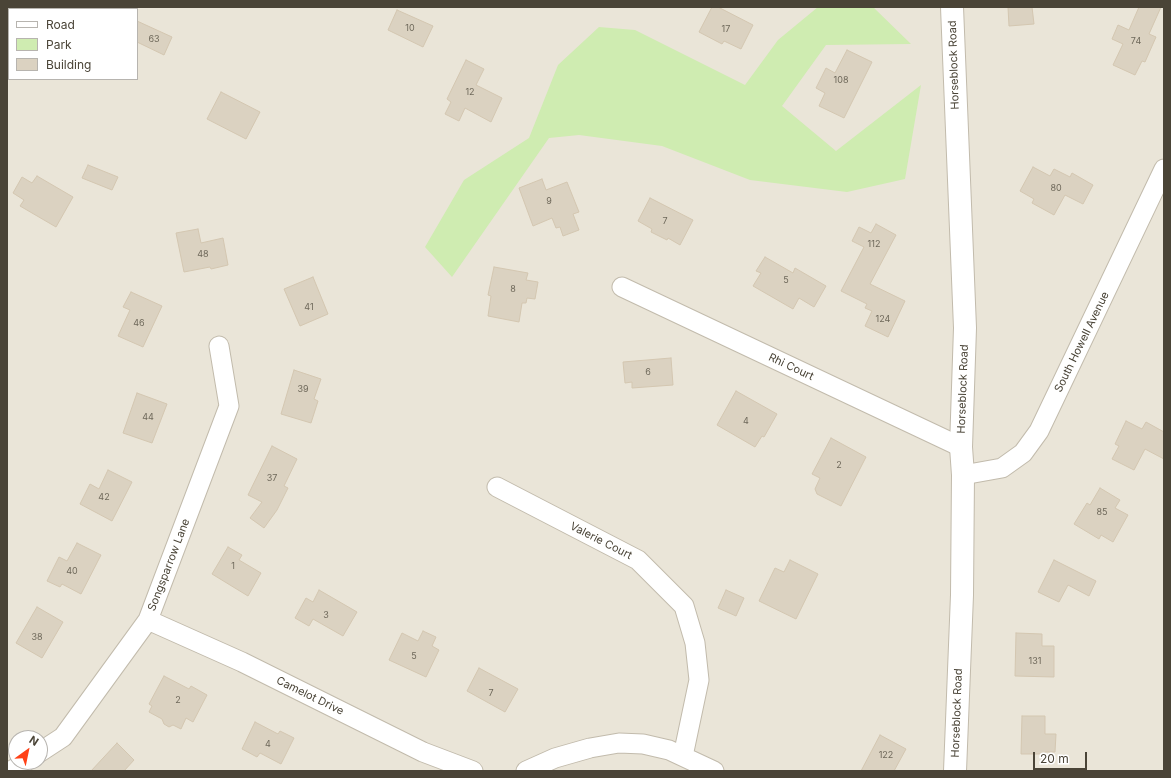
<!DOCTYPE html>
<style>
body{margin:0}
#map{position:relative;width:1171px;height:778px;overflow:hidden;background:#f6f3ea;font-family:Inter,sans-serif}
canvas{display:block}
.frame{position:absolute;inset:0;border:8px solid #4a4437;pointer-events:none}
.legend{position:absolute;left:8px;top:8px;width:130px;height:72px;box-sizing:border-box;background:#fff;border:1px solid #b7b4af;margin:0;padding:5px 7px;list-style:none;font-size:12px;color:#4a4437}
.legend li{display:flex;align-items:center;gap:8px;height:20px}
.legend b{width:20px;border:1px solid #b7b4af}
.north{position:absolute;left:8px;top:730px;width:40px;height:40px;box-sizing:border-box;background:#fff;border:1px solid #b7b4af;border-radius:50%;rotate:33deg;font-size:11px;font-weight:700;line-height:16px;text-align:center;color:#4a4437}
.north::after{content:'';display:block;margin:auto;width:14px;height:18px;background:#ff4218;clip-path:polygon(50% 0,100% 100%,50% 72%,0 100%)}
.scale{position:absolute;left:1033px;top:752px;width:54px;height:18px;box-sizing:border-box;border:2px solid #4a4437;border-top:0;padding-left:5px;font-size:12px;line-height:14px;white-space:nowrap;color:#4a4437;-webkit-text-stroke:3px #fff;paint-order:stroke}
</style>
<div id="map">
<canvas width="1171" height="778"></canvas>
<div class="frame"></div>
<ul class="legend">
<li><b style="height:5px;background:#fff"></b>Road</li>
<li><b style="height:11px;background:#cfecb1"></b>Park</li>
<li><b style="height:11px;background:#dbd2c1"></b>Building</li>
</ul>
<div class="north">N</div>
<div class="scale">20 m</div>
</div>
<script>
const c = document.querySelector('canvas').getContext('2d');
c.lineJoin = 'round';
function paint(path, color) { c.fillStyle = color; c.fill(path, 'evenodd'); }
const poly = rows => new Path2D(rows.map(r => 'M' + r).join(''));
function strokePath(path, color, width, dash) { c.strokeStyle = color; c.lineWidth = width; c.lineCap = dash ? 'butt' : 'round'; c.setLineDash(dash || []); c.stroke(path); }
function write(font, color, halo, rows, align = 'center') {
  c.font = font + ' Inter,sans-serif'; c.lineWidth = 4; c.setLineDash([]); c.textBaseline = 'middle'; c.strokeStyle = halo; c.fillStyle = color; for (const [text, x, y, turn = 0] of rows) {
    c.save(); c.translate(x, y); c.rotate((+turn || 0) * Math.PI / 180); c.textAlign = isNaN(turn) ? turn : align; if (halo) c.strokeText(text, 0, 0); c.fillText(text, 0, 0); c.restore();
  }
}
paint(poly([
 [7,7,1164,7,1164,771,7,771],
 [9,9,137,9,137,79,9,79],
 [16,738,40,738,40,762,16,762]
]), '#eae5d8');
paint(poly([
 [818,7,873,7,911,44,826,45,782,106,836,151,921,85,905,179,847,192,750,180,662,146,579,135,549,138,452,277,425,247,464,180,529,138,558,65,599,27,635,30,745,85,778,40]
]), '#cfecb1');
const building = poly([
 [712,7,718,7,753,25,741,49,724,41,722,44,699,32,712,7],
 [1008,7,1032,7,1034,24,1009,26,1008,7],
 [1139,7,1161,7,1149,34,1156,37,1145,62,1142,61,1135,75,1113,65,1123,44,1112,39,1118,25,1129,30,1139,7],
 [397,10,433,26,423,47,388,30,397,10],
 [137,21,172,37,164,55,137,42,137,21],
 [847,50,872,62,844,118,819,106,825,93,816,88,826,68,835,73,847,50],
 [466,60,484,69,476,85,502,98,491,122,465,108,459,121,445,114,451,102,447,99,466,60],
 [221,92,260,112,246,139,207,119,221,92],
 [88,165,118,177,112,190,82,178,88,165],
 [1033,167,1050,176,1054,169,1070,177,1072,173,1093,185,1083,204,1065,195,1054,215,1032,203,1034,199,1020,191,1033,167],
 [37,176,73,197,56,227,20,206,24,200,13,193,22,177,32,183,37,176],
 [542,179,546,190,567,182,579,212,573,214,579,230,563,236,560,227,556,228,552,218,533,226,519,188,542,179],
 [650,198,693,220,680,245,668,238,667,240,651,232,652,229,638,221,650,198],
 [876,224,896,235,870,284,905,301,888,337,865,326,872,311,865,308,867,304,841,291,864,247,852,241,859,227,871,233,876,224],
 [198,229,201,243,223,238,228,265,211,269,210,267,184,272,176,233,198,229],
 [765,257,793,273,795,268,826,286,814,307,799,298,793,309,753,286,761,273,756,271,765,257],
 [494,267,528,273,526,280,538,282,535,299,527,298,526,303,522,303,519,322,488,316,491,296,488,295,494,267],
 [313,277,328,314,300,326,284,289,313,277],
 [131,292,162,306,143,347,118,336,130,310,123,307,131,292],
 [671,358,673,385,632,388,632,382,625,383,623,362,671,358],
 [294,370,321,379,314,399,318,401,311,423,281,414,294,370],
 [736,391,777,414,764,437,762,436,755,447,717,425,736,391],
 [137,393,167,404,152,443,123,433,137,393],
 [1126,421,1142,429,1146,422,1164,432,1164,459,1145,449,1134,470,1112,459,1119,446,1115,444,1126,421],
 [831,438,866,457,841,506,817,494,815,489,820,478,812,474,831,438],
 [272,446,297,459,284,486,288,488,277,510,264,528,250,518,262,502,248,495,272,446],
 [108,470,132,482,112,521,80,504,90,484,99,489,108,470],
 [1100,488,1120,500,1115,508,1128,515,1113,542,1101,535,1099,539,1074,524,1087,503,1090,505,1100,488],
 [77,543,101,555,81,594,62,584,60,587,47,581,59,557,67,561,77,543],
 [228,547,242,555,239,560,261,573,248,596,212,574,228,547],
 [790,560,818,574,796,619,759,601,775,568,784,572,790,560],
 [1054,560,1096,581,1089,596,1068,585,1059,602,1038,592,1054,560],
 [319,590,357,612,343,636,313,619,309,626,295,618,306,598,313,602,319,590],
 [726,590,744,598,736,616,718,608,726,590],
 [37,607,63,622,42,658,16,643,37,607],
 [423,631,436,637,432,646,439,650,426,677,389,660,402,633,418,641,423,631],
 [1016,633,1042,634,1042,646,1054,646,1054,677,1015,676,1016,633],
 [479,668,518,689,505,712,467,691,479,668],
 [164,676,189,689,191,686,207,695,193,722,186,718,181,729,173,725,169,727,164,724,162,719,149,712,152,706,149,704,164,676],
 [1022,716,1045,716,1045,734,1056,734,1055,752,1045,752,1045,754,1021,754,1022,716],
 [255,722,278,734,280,731,294,738,281,764,260,753,257,757,242,749,255,722],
 [880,735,906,749,894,771,861,771,880,735],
 [117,743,134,760,124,771,91,771,117,743]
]);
paint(building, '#dbd2c1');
strokePath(building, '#d4c7b1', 1);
const minor = poly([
 [622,287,961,447],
 [963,475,1002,468,1023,453,1039,431,1164,169],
 [497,487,638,560,684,606,695,643,699,680,683,756],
 [148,620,242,662,423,752,473,771],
 [40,752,63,737,148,620,229,406,219,346],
 [11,771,25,762],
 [526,771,555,758,590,748,619,743,643,744,669,750,714,771]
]);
const tertiary = poly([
 [952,7,965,328,961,447,963,475,962,595,955,771]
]);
strokePath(minor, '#c2bbac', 21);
strokePath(tertiary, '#c2bbac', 24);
strokePath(minor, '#fff', 19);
strokePath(tertiary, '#fff', 22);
write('9px', '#6e685a', null, [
 ["10",410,28],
 ["17",726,29],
 ["63",154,39],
 ["74",1136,41],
 ["108",841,80],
 ["12",470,92],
 ["80",1056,188],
 ["9",549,201],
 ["7",665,221],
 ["112",874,244],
 ["48",203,254],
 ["5",786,280],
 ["8",513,289],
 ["41",309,307],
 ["124",883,319],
 ["46",139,323],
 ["6",648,372],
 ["39",303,389],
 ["44",148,417],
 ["4",746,421],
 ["2",839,465],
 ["37",272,478],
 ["42",104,497],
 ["85",1102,512],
 ["1",233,566],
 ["40",72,571],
 ["3",326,615],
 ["38",37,637],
 ["5",414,656],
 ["131",1035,661],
 ["7",491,693],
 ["2",178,700],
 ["4",268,744],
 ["122",886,755]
]);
write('11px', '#4a4437', '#fff', [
 ["Horseblock Road",954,65,-92],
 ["South Howell Avenue",1082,342,-64],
 ["Rhi Court",791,367,25],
 ["Horseblock Road",963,389,-88],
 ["Valerie Court",601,541,27],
 ["Songsparrow Lane",169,565,-69],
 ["Camelot Drive",310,696,26],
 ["Horseblock Road",957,713,-88]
]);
</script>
